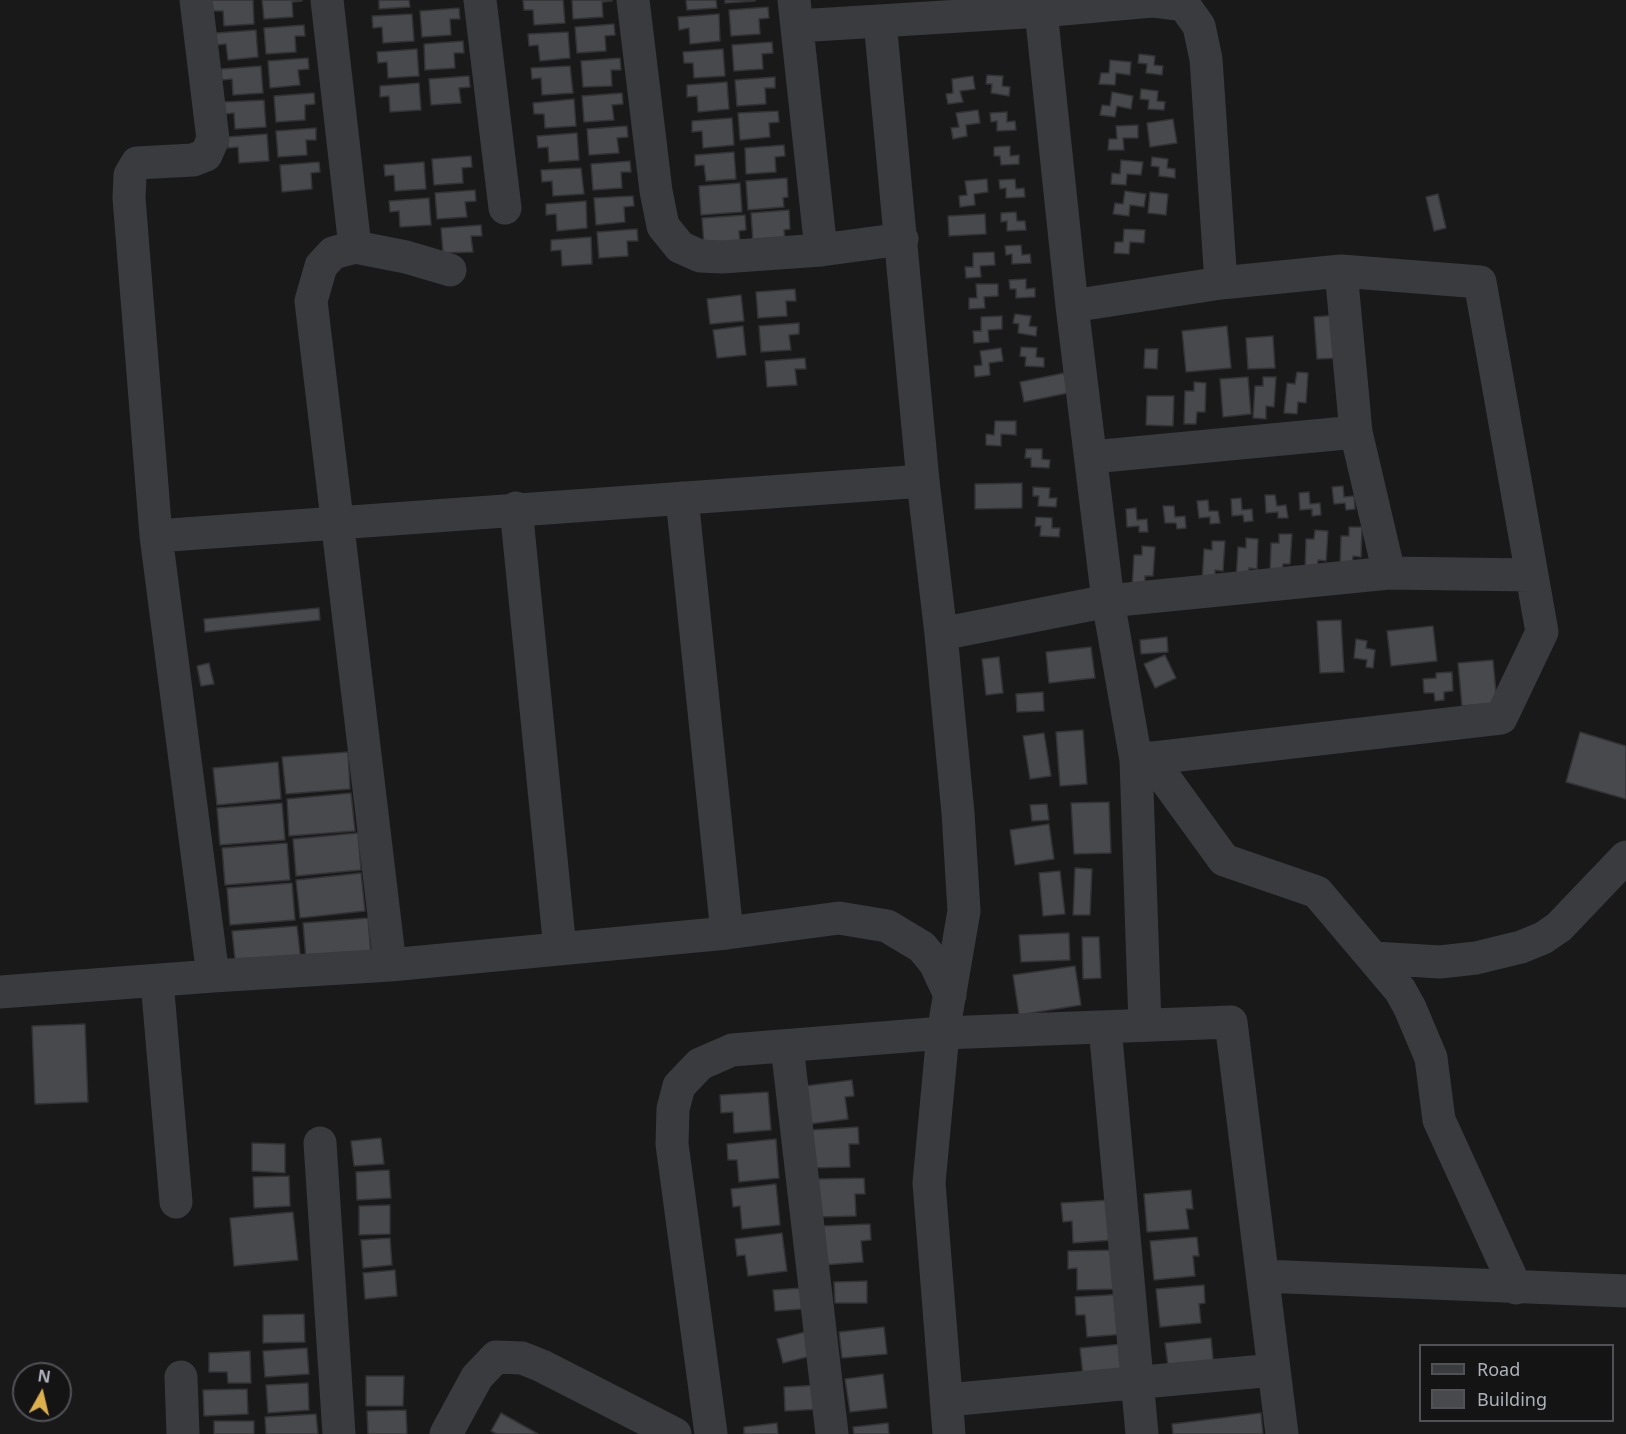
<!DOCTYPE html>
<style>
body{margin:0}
#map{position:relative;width:1626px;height:1434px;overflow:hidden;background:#19191a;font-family:"Noto Sans",sans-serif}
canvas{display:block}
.legend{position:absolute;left:1419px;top:1344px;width:195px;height:78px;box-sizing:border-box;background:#141415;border:2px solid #515256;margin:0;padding:8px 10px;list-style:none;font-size:18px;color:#adb0b8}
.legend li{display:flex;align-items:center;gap:12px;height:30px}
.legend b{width:30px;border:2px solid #515256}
.north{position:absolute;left:12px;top:1362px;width:60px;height:60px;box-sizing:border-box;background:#141415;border:2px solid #515256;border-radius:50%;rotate:8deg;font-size:16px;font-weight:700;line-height:24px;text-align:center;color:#adb0b8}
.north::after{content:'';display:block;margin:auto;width:21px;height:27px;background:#ddb04e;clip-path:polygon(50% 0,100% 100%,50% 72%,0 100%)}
</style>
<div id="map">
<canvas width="1626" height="1434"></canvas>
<ul class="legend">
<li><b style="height:8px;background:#3a3b3f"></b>Road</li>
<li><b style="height:16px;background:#48494c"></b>Building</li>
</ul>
<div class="north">N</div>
</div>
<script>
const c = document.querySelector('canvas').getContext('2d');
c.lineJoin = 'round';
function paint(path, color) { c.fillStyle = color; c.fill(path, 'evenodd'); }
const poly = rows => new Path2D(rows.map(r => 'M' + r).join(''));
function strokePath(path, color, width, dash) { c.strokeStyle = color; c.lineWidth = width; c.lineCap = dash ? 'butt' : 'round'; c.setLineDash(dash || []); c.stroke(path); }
const building = poly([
 [212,0,253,0,254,24,224,26,223,11,213,11,212,0],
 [262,0,302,0,302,1,292,2,293,17,264,19,262,0],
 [379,0,409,0,410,7,379,9,379,0],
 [523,0,563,0,565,23,534,25,533,10,524,10,523,0],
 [572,0,612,0,612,1,602,2,603,17,573,19,572,0],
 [686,0,716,0,717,8,687,10,686,0],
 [725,0,755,0,755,1,725,3,725,0],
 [768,7,769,18,759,19,760,34,731,36,729,10,768,7],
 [459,8,460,19,450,19,451,35,422,37,420,11,459,8],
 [412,14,414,41,383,43,382,27,373,28,372,16,412,14],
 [719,14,720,41,690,44,689,28,679,30,678,17,719,14],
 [614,24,615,35,605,36,606,51,577,53,575,27,614,24],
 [304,25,305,36,295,36,296,52,266,54,264,28,304,25],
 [256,30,258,57,228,60,226,44,217,45,216,33,256,30],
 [568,32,570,58,540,61,538,45,529,46,528,34,568,32],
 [463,41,464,53,454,53,455,68,425,70,424,44,463,41],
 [772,42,773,53,762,54,763,69,734,71,732,45,772,42],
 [417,49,419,76,388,78,387,62,378,63,377,52,417,49],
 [723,49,725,76,694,78,693,63,684,63,683,52,723,49],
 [1139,54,1155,56,1154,65,1163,66,1162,75,1146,73,1147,64,1138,63,1139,54],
 [308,58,309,69,298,70,300,85,270,88,268,61,308,58],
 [620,58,621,70,611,70,612,86,583,87,581,61,620,58],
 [1110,60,1131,62,1130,75,1116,73,1115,85,1099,84,1101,73,1109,73,1110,60],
 [261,66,263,93,233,95,232,79,222,80,221,69,261,66],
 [570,66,573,93,542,95,541,78,532,79,531,68,570,66],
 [987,75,1003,76,1002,86,1010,87,1009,96,991,93,992,84,986,84,987,75],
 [469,76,470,87,459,88,461,103,431,105,429,79,469,76],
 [973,76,975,89,960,91,963,102,948,104,946,94,953,93,952,79,973,76],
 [775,77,775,88,765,88,766,104,737,106,735,80,775,77],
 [727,82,729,109,698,112,697,96,687,97,687,85,727,82],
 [419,83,421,110,390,112,389,96,380,97,380,86,419,83],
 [1141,89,1158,91,1157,101,1165,102,1164,110,1148,109,1149,100,1140,99,1141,89],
 [1112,92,1133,96,1131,109,1117,106,1115,117,1100,115,1102,105,1110,106,1112,92],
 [314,93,315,104,305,105,305,120,276,122,274,96,314,93],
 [622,93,623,104,612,105,614,120,584,122,582,96,622,93],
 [574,99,576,126,545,128,544,114,534,114,533,103,574,99],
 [264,100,266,127,235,129,234,113,225,114,224,102,264,100],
 [978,110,980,123,966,125,967,136,953,139,951,128,959,127,956,113,978,110],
 [778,111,779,122,769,123,770,137,740,140,738,113,778,111],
 [1007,112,1007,122,1015,121,1016,130,997,131,997,121,991,122,990,113,1007,112],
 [732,118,734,145,703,148,702,131,692,132,692,121,732,118],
 [1173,119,1177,143,1150,147,1147,123,1173,119],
 [1138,125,1138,138,1123,138,1124,150,1108,150,1109,139,1117,139,1116,126,1138,125],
 [627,126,628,137,617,138,619,153,589,155,587,129,627,126],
 [316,128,316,140,306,140,307,155,278,157,276,131,316,128],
 [577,133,579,160,549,162,548,147,538,148,537,136,577,133],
 [267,134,269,161,239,163,238,147,228,148,227,137,267,134],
 [784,145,785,156,775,157,776,172,746,174,745,148,784,145],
 [1010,146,1010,156,1019,155,1019,164,1001,165,1000,156,994,156,994,147,1010,146],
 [734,152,736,179,706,181,704,165,695,166,695,155,734,152],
 [471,156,472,167,462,168,463,183,434,185,432,159,471,156],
 [1152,157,1168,159,1167,168,1175,169,1175,178,1159,176,1159,167,1151,166,1152,157],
 [1121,160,1143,162,1141,175,1127,174,1126,185,1111,184,1112,173,1120,174,1121,160],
 [630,161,631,172,621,172,622,188,593,190,591,164,630,161],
 [319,162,320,172,311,173,312,189,282,192,280,165,319,162],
 [424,162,426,189,395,191,394,175,385,176,384,165,424,162],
 [581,168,584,194,553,196,552,181,542,182,541,170,581,168],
 [787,178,788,197,783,198,784,207,748,210,746,181,787,178],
 [987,179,988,192,974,194,975,205,960,207,959,196,967,195,965,181,987,179],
 [1015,179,1016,189,1024,188,1025,197,1006,198,1006,188,1000,189,999,180,1015,179],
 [740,183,742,212,701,215,699,186,740,183],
 [475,190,476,201,465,202,467,217,437,219,435,193,475,190],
 [1125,191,1146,194,1144,207,1130,205,1129,216,1113,214,1115,203,1123,204,1125,191],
 [1150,192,1168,194,1166,215,1148,213,1150,192],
 [1438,194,1446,228,1434,231,1426,197,1438,194],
 [633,196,634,206,624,207,625,222,596,225,594,198,633,196],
 [429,198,431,225,400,227,399,211,390,212,389,201,429,198],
 [586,201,587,228,557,231,556,214,546,215,546,204,586,201],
 [789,210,790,229,784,230,785,241,753,243,751,213,789,210],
 [1016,212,1017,221,1025,221,1026,230,1007,231,1007,221,1001,222,1001,213,1016,212],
 [985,214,986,234,949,236,948,216,985,214],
 [745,215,746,230,739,231,740,243,704,246,702,218,745,215],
 [481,225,482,236,471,236,473,252,443,253,441,228,481,225],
 [637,229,638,241,627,241,628,256,599,258,597,232,637,229],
 [1124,229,1145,230,1144,243,1130,242,1129,254,1114,253,1115,242,1123,242,1124,229],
 [591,237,592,264,562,266,561,250,551,251,551,240,591,237],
 [1021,245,1022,255,1030,254,1031,263,1012,264,1012,254,1006,255,1005,246,1021,245],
 [994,252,995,265,980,266,981,277,966,278,965,267,973,267,973,253,994,252],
 [1026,279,1026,289,1035,288,1035,297,1016,298,1016,289,1010,289,1009,280,1026,279],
 [976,284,998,284,998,296,984,297,985,308,969,309,969,298,977,298,976,284],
 [795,289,796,301,786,301,787,316,758,318,756,292,795,289],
 [741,295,744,321,710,324,707,299,741,295],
 [1015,314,1031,316,1029,326,1037,327,1036,336,1018,333,1019,324,1013,323,1015,314],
 [1337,315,1340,358,1317,359,1314,317,1337,315],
 [1002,316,1002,329,988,330,989,342,974,343,973,331,981,331,981,317,1002,316],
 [799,323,799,334,789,335,791,350,761,352,759,326,799,323],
 [743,326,746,355,717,358,713,330,743,326],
 [1227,326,1231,368,1186,372,1182,331,1227,326],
 [1273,336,1275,368,1248,369,1246,338,1273,336],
 [1021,347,1037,348,1036,357,1044,358,1044,367,1025,366,1026,357,1020,356,1021,347],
 [1001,348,1003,361,989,363,990,375,975,377,974,366,982,365,980,351,1001,348],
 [1145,349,1158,349,1157,369,1144,368,1145,349],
 [805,358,806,369,795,369,797,385,767,387,765,361,805,358],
 [1297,372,1308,373,1306,403,1298,402,1297,414,1284,413,1287,383,1295,384,1297,372],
 [1064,373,1068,393,1024,402,1020,382,1064,373],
 [1248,377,1251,414,1223,417,1220,379,1248,377],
 [1263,377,1276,377,1274,407,1266,406,1266,419,1253,418,1255,386,1263,386,1263,377],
 [1194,382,1206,383,1205,412,1197,412,1196,424,1184,424,1185,391,1194,391,1194,382],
 [1147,396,1174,396,1173,426,1146,425,1147,396],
 [995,421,1016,421,1016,435,1001,434,1001,446,986,445,986,434,994,435,995,421],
 [1026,449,1042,449,1042,459,1050,460,1049,468,1031,467,1031,458,1025,458,1026,449],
 [1022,483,1022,508,975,509,975,484,1022,483],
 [1343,486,1344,497,1354,496,1355,509,1346,510,1345,503,1334,504,1332,487,1343,486],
 [1033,487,1050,488,1049,498,1057,498,1056,507,1038,506,1039,496,1033,496,1033,487],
 [1309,492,1310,504,1320,503,1321,515,1312,516,1312,509,1300,510,1299,493,1309,492],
 [1265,495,1275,495,1277,506,1286,505,1288,518,1278,518,1278,512,1266,513,1265,495],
 [1241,498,1242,510,1252,509,1253,521,1244,522,1243,515,1232,516,1231,499,1241,498],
 [1208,500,1209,511,1218,511,1220,523,1210,524,1210,517,1199,518,1197,501,1208,500],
 [1163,506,1174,506,1175,517,1185,516,1186,528,1177,529,1176,523,1165,523,1163,506],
 [1136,508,1137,520,1147,519,1148,532,1139,532,1139,526,1127,527,1126,509,1136,508],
 [1036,517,1052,518,1052,528,1060,528,1059,537,1040,536,1041,526,1035,526,1036,517],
 [1349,527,1362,527,1361,557,1353,556,1352,569,1340,568,1341,536,1349,536,1349,527],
 [1315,530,1328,531,1326,561,1318,560,1317,573,1305,572,1306,539,1314,539,1315,530],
 [1279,534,1292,534,1290,564,1283,564,1282,576,1270,575,1271,543,1279,543,1279,534],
 [1246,538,1258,539,1257,569,1249,568,1249,580,1236,580,1238,547,1246,548,1246,538],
 [1212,541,1225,541,1223,571,1215,570,1215,583,1202,582,1204,549,1212,550,1212,541],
 [1142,546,1155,547,1153,576,1145,576,1145,588,1132,588,1134,555,1142,555,1142,546],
 [319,608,320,620,205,632,204,619,319,608],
 [1341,620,1344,672,1320,673,1317,621,1341,620],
 [1433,626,1437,661,1391,666,1387,631,1433,626],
 [1167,637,1168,652,1141,654,1140,640,1167,637],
 [1356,639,1367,641,1366,648,1375,650,1373,668,1366,667,1367,660,1354,658,1356,639],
 [1091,647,1095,678,1049,683,1046,652,1091,647],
 [1165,655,1176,678,1155,688,1144,664,1165,655],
 [999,657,1003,693,986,695,982,659,999,657],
 [1493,660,1497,703,1462,706,1458,663,1493,660],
 [209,663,214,684,201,686,197,666,209,663],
 [1452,672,1453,691,1444,692,1444,700,1435,701,1434,693,1424,693,1423,679,1436,678,1436,673,1452,672],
 [1043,692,1044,711,1017,712,1016,694,1043,692],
 [1083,730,1087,784,1060,786,1056,732,1083,730],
 [1580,732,1626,746,1626,799,1566,782,1580,732],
 [1044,733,1051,776,1030,779,1023,736,1044,733],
 [348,752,350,789,286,794,282,757,348,752],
 [278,762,281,799,217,805,213,768,278,762],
 [351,793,355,831,289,836,287,799,351,793],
 [1109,802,1111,853,1074,854,1071,803,1109,802],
 [282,803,285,840,220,845,217,808,282,803],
 [1047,804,1049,820,1032,821,1030,805,1047,804],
 [1049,824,1054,859,1015,865,1010,830,1049,824],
 [358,833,361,870,296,876,293,839,358,833],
 [287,843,290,880,225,885,222,848,287,843],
 [1075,868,1092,869,1090,915,1073,915,1075,868],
 [1060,871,1065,914,1043,916,1039,873,1060,871],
 [361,873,365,911,300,918,296,880,361,873],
 [292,883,295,920,230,925,227,888,292,883],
 [368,918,371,955,306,960,303,923,368,918],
 [297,926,301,962,236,968,232,931,297,926],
 [1069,933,1070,960,1021,962,1019,935,1069,933],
 [1082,937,1099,937,1101,978,1083,979,1082,937],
 [1075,966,1081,1005,1019,1015,1013,975,1075,966],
 [85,1024,88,1102,35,1104,32,1026,85,1024],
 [852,1080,854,1096,845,1097,848,1119,810,1124,805,1086,852,1080],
 [768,1092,771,1130,734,1133,733,1112,721,1113,720,1095,768,1092],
 [858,1127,859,1144,849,1144,850,1167,812,1168,810,1130,858,1127],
 [381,1138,384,1164,354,1166,351,1141,381,1138],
 [776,1139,779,1178,739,1182,737,1160,728,1160,727,1144,776,1139],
 [252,1143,285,1144,285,1173,252,1171,252,1143],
 [389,1170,391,1198,357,1200,356,1172,389,1170],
 [289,1176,290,1206,254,1208,253,1177,289,1176],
 [864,1178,865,1194,855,1194,856,1216,818,1217,817,1179,864,1178],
 [776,1184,780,1225,742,1229,740,1206,733,1207,731,1189,776,1184],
 [1191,1190,1193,1209,1186,1209,1189,1229,1147,1232,1144,1194,1191,1190],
 [1110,1200,1113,1240,1073,1243,1072,1221,1063,1222,1061,1203,1110,1200],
 [390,1205,390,1234,359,1235,359,1206,390,1205],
 [293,1212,298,1260,234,1266,230,1218,293,1212],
 [870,1224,871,1240,861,1241,863,1262,824,1265,822,1226,870,1224],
 [782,1233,787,1271,748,1276,745,1255,737,1256,735,1239,782,1233],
 [1197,1237,1199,1256,1193,1256,1195,1276,1154,1280,1150,1241,1197,1237],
 [390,1238,392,1265,363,1268,361,1240,390,1238],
 [1116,1250,1117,1289,1077,1290,1077,1268,1068,1269,1068,1251,1116,1250],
 [395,1270,397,1296,365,1299,363,1273,395,1270],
 [867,1281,867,1303,835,1303,834,1282,867,1281],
 [1204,1285,1205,1303,1199,1304,1201,1323,1160,1327,1156,1289,1204,1285],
 [802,1288,803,1309,775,1311,773,1290,802,1288],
 [1124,1294,1126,1334,1087,1337,1085,1315,1076,1315,1075,1297,1124,1294],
 [304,1314,305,1342,263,1343,263,1315,304,1314],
 [884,1327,887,1354,842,1358,839,1332,884,1327],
 [809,1331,815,1355,783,1363,777,1339,809,1331],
 [1211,1338,1214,1369,1169,1373,1165,1343,1211,1338],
 [1123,1344,1127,1381,1084,1385,1080,1348,1123,1344],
 [307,1348,309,1374,265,1377,263,1351,307,1348],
 [250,1351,251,1383,228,1383,227,1372,209,1372,209,1353,250,1351],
 [883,1374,887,1408,850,1412,845,1379,883,1374],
 [366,1376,404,1376,403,1406,366,1406,366,1376],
 [308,1383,309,1410,268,1413,266,1385,308,1383],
 [821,1385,823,1409,785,1411,784,1387,821,1385],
 [247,1389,248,1414,204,1416,203,1390,247,1389],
 [406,1410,407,1434,368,1434,367,1411,406,1410],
 [501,1413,538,1434,497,1434,491,1431,501,1413],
 [1261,1413,1263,1434,1173,1434,1172,1424,1261,1413],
 [316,1414,318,1434,266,1434,265,1417,316,1414],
 [214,1421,254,1421,254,1434,214,1434,214,1421],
 [777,1423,778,1434,744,1434,744,1427,777,1423],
 [888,1423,889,1434,854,1434,853,1427,888,1423]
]);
paint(building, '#48494c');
strokePath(building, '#333336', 1.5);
strokePath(poly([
 [196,0,213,139,206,155,193,160,137,163,130,175,129,198,156,536,213,976,390,965,727,933,839,918,887,926,922,947,935,963,950,995],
 [327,0,355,247],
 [480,0,505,208],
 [633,0,656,191,663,226,680,247,700,256,722,257,821,250,902,239],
 [794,0,821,250],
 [1041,11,1072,306,1108,601,1136,760,1145,1025],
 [880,21,923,481,941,634,958,813,964,911,943,1033,929,1183,949,1434],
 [798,26,1041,11,1152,1,1184,5,1199,26,1206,59,1221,283],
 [1341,271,1356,432,1389,573],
 [1072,306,1221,283,1341,271,1480,282,1542,632,1501,718,1136,760],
 [1092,457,1356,432],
 [682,498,727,933],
 [516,508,560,949],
 [156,536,923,481],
 [941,634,1108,601,1389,573,1532,575],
 [1150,758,1224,860,1317,892,1400,990,1410,1008,1431,1058,1439,1120,1516,1288],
 [1374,958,1440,962,1476,958,1521,947,1543,938,1559,927,1626,857],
 [390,965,311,301,321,266,333,253,355,247,406,257,450,270],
 [157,981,176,1202],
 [0,992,213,976],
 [1105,1027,1142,1434],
 [787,1046,832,1434],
 [320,1143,339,1434],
 [1263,1276,1626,1291],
 [181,1377,183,1434],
 [947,1400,1274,1370],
 [446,1434,477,1377,496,1357,522,1358,542,1366,675,1434],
 [711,1434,672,1144,673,1109,679,1086,700,1064,732,1050,943,1033,1231,1022,1282,1434]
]), '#3a3b3f', 33);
</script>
